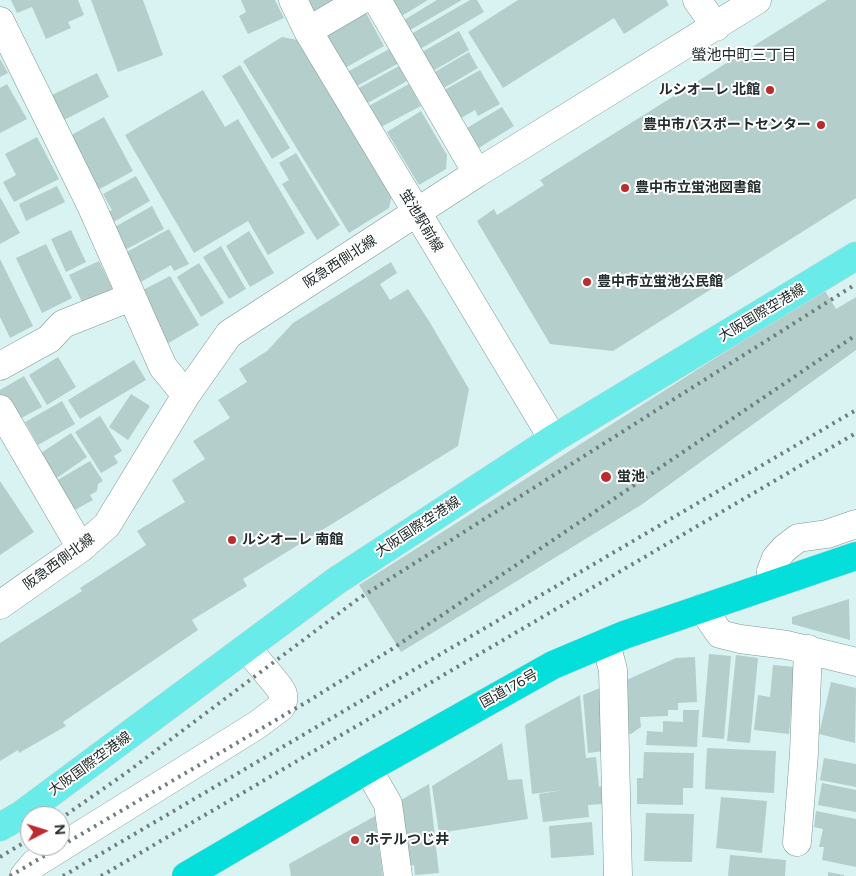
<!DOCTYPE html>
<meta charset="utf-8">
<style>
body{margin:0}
#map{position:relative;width:856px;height:876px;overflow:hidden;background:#d9f3f2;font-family:Figtree,sans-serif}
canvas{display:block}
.north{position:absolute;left:20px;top:806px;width:50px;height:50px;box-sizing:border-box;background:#fff;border:1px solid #a7abab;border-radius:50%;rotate:85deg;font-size:14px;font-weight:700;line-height:20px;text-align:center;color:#232d2d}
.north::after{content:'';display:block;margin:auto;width:18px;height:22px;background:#bc2c2f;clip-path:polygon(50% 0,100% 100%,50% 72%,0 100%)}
</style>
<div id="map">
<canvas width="856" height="876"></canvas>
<div class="north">N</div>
</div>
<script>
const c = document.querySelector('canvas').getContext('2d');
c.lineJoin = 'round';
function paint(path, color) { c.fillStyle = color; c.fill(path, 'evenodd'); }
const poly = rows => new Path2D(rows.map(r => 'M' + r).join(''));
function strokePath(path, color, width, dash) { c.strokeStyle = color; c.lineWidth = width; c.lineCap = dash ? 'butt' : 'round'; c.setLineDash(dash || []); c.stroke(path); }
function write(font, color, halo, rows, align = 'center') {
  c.font = font + ' Figtree,"Noto Sans JP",sans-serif'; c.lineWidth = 4; c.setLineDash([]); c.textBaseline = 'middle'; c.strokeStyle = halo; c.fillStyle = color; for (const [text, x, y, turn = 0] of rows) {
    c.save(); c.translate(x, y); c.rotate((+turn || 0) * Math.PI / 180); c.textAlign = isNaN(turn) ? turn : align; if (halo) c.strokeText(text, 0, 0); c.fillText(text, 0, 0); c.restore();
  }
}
paint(poly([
 [11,0,78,0,84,15,68,22,71,28,46,39,32,7,17,13],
 [91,0,143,0,163,55,118,72],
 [241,0,275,0,284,18,248,34,239,16,246,12],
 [308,0,347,0,315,12],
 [383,0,428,0,395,20],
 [437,0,462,0,405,33,399,23],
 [470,0,477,0,484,12,415,52,406,37],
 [518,0,666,0,669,5,624,34,614,18,503,88,468,32],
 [827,0,856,0,856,198,613,351,550,344,477,221,494,209,497,215,544,185,540,180],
 [365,11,384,46,345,68,326,33],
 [459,31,469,50,426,75,415,56],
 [282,37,298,40,392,195,389,208,349,233,243,61],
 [391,48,399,63,355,87,347,72],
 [469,52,478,68,437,92,428,76],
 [0,59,8,73,0,77],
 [240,65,290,148,272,159,222,76],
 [399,66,407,81,366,104,357,89],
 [480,70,500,104,478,116,475,110,456,121,439,93],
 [97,73,109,97,58,123,46,98],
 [7,84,27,119,0,133,0,88],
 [409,84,421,106,379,128,367,107],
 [203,90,225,127,238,119,305,233,268,255,248,221,194,253,125,135],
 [502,107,514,126,474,151,462,131],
 [421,111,447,155,446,169,419,185,387,132],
 [104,117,133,171,96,191,68,137],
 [37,137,59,179,14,202,3,182,16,175,5,154],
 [296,153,340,225,317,240,282,184,289,180,279,163],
 [136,176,150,201,110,224,105,214,112,210,103,194],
 [57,186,65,202,26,221,19,204],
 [0,197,20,233,0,244],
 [152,206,164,229,125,250,113,228],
 [169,229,189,264,174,271,171,265,139,283,123,254],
 [71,230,86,262,66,272,51,239],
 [249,231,274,273,250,287,226,246],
 [46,244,72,298,42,313,16,258],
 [221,246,246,289,229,299,203,257],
 [0,259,33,326,10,338,0,317],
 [99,261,114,292,84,306,69,275],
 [391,262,397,273,380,284,390,300,408,289,429,321,469,389,458,446,243,579,247,586,192,620,198,630,63,722,66,726,19,753,18,750,0,761,0,643,82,591,80,588,146,545,137,531,185,502,172,480,205,459,193,441,230,418,218,400,247,382,239,369,267,351,293,323],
 [199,263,224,303,201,317,177,277],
 [170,276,199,325,167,344,137,293],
 [824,289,836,309,856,297,856,350,641,505,401,652,359,585],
 [58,357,76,387,47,405,29,375],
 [134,360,146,380,80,419,68,400],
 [24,376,42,407,14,422,0,398,0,390],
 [131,394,150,406,128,440,109,427],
 [62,401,75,424,38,445,25,422],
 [100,416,122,451,114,456,118,463,101,473,75,432],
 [71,433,87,457,54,480,38,455],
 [90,461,103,481,98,484,97,491,90,495,93,500,73,511,56,481],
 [0,481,34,532,0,555],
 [849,599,850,640,792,624,792,617],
 [709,654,731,656,724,739,702,737],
 [736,655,758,658,750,743,727,741],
 [695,657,697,702,678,703,678,710,668,710,668,716,640,717,641,727,631,734,623,734,622,682,676,658],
 [773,665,795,667,789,734,754,730,758,695,770,697],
 [831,682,856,688,855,743,819,734],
 [600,688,604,751,588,753,583,695],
 [580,695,586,758,596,757,599,787,601,786,603,804,588,805,589,817,543,822,539,794,564,790,532,794,525,725],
 [683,710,699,710,697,747,646,745,647,731,663,732,663,721,683,722],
 [502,743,508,780,522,779,528,819,439,833,432,786],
 [707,748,776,751,774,793,705,789],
 [644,752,694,753,693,788,683,788,683,805,637,804,637,778,643,778],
 [824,758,856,764,856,787,820,780],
 [822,783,856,790,856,812,818,805],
 [429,784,439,873,415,875,414,865,409,866,401,800],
 [721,797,767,801,762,853,716,848],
 [816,811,856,819,856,867,822,860,824,847,819,847,823,829,814,827],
 [646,813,694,814,692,862,644,861],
 [375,816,383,876,291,876,289,864],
 [592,822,594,855,551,858,549,826],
 [730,855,786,860,785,876,728,876],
 [828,872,844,875,844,876,828,876]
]), '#b4cecc');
const minor = poly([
 [293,0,308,31,553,439],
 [377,0,477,173],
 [697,0,716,27],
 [0,21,91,205,163,367,186,395],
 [308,31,361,0],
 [0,366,49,339,63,324,131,297],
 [0,409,81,548],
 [770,585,771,571,776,558,785,548,798,538,827,534,856,524],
 [0,605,81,548,107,525,186,395,229,334,477,173,757,0],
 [702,608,720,634,740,639,787,645,856,662],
 [606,643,613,670,618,876],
 [368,769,388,804,398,876],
 [797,842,804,753,808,649],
 [24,876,34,864,257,725,281,707,283,701,283,694,279,687,247,648]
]);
const major = poly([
 [0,827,21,815,336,581,553,439,856,256]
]);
const highway = poly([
 [186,876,368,769,553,665,624,635,856,556]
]);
strokePath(minor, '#7e9795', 29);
strokePath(major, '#d3d5d5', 29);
strokePath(highway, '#d3d5d5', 29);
strokePath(minor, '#fff', 28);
strokePath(major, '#69ece9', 28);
strokePath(highway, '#05dfdb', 28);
strokePath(poly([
 [60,819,126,773,358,599,856,284],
 [0,857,30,839],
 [10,876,310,700,392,649,856,335],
 [63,876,856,410],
 [101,876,856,433]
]), '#6e7e7e', 4, [2.5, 5]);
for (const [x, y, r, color] of [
 [770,90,5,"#bc2c2f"],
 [821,125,5,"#bc2c2f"],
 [625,188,5,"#bc2c2f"],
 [587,282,5,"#bc2c2f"],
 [606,477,6,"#bc2c2f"],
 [232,540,5,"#bc2c2f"],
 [355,840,5,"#bc2c2f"]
]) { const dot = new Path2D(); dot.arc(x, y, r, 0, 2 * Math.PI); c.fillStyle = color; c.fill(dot); strokePath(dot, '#fff', 2); }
write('bold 14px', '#232d2d', '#fff', [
 ["ルシオーレ 北館",760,90,"right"],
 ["豊中市パスポートセンター",811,125,"right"],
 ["豊中市立蛍池図書館",635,188],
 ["豊中市立蛍池公民館",597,282],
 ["蛍池",617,477],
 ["ルシオーレ 南館",242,540],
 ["ホテルつじ井",365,840]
], 'left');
write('14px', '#232d2d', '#fff', [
 ["蛍池駅前線",421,221,59],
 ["阪急西側北線",340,262,-33],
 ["大阪国際空港線",762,313,-31],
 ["大阪国際空港線",418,527,-33],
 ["阪急西側北線",59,562,-36],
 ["国道176号",509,689,-29],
 ["大阪国際空港線",90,764,-36]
]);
write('15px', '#232d2d', '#fff', [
 ["螢池中町三丁目",744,56]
]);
</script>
